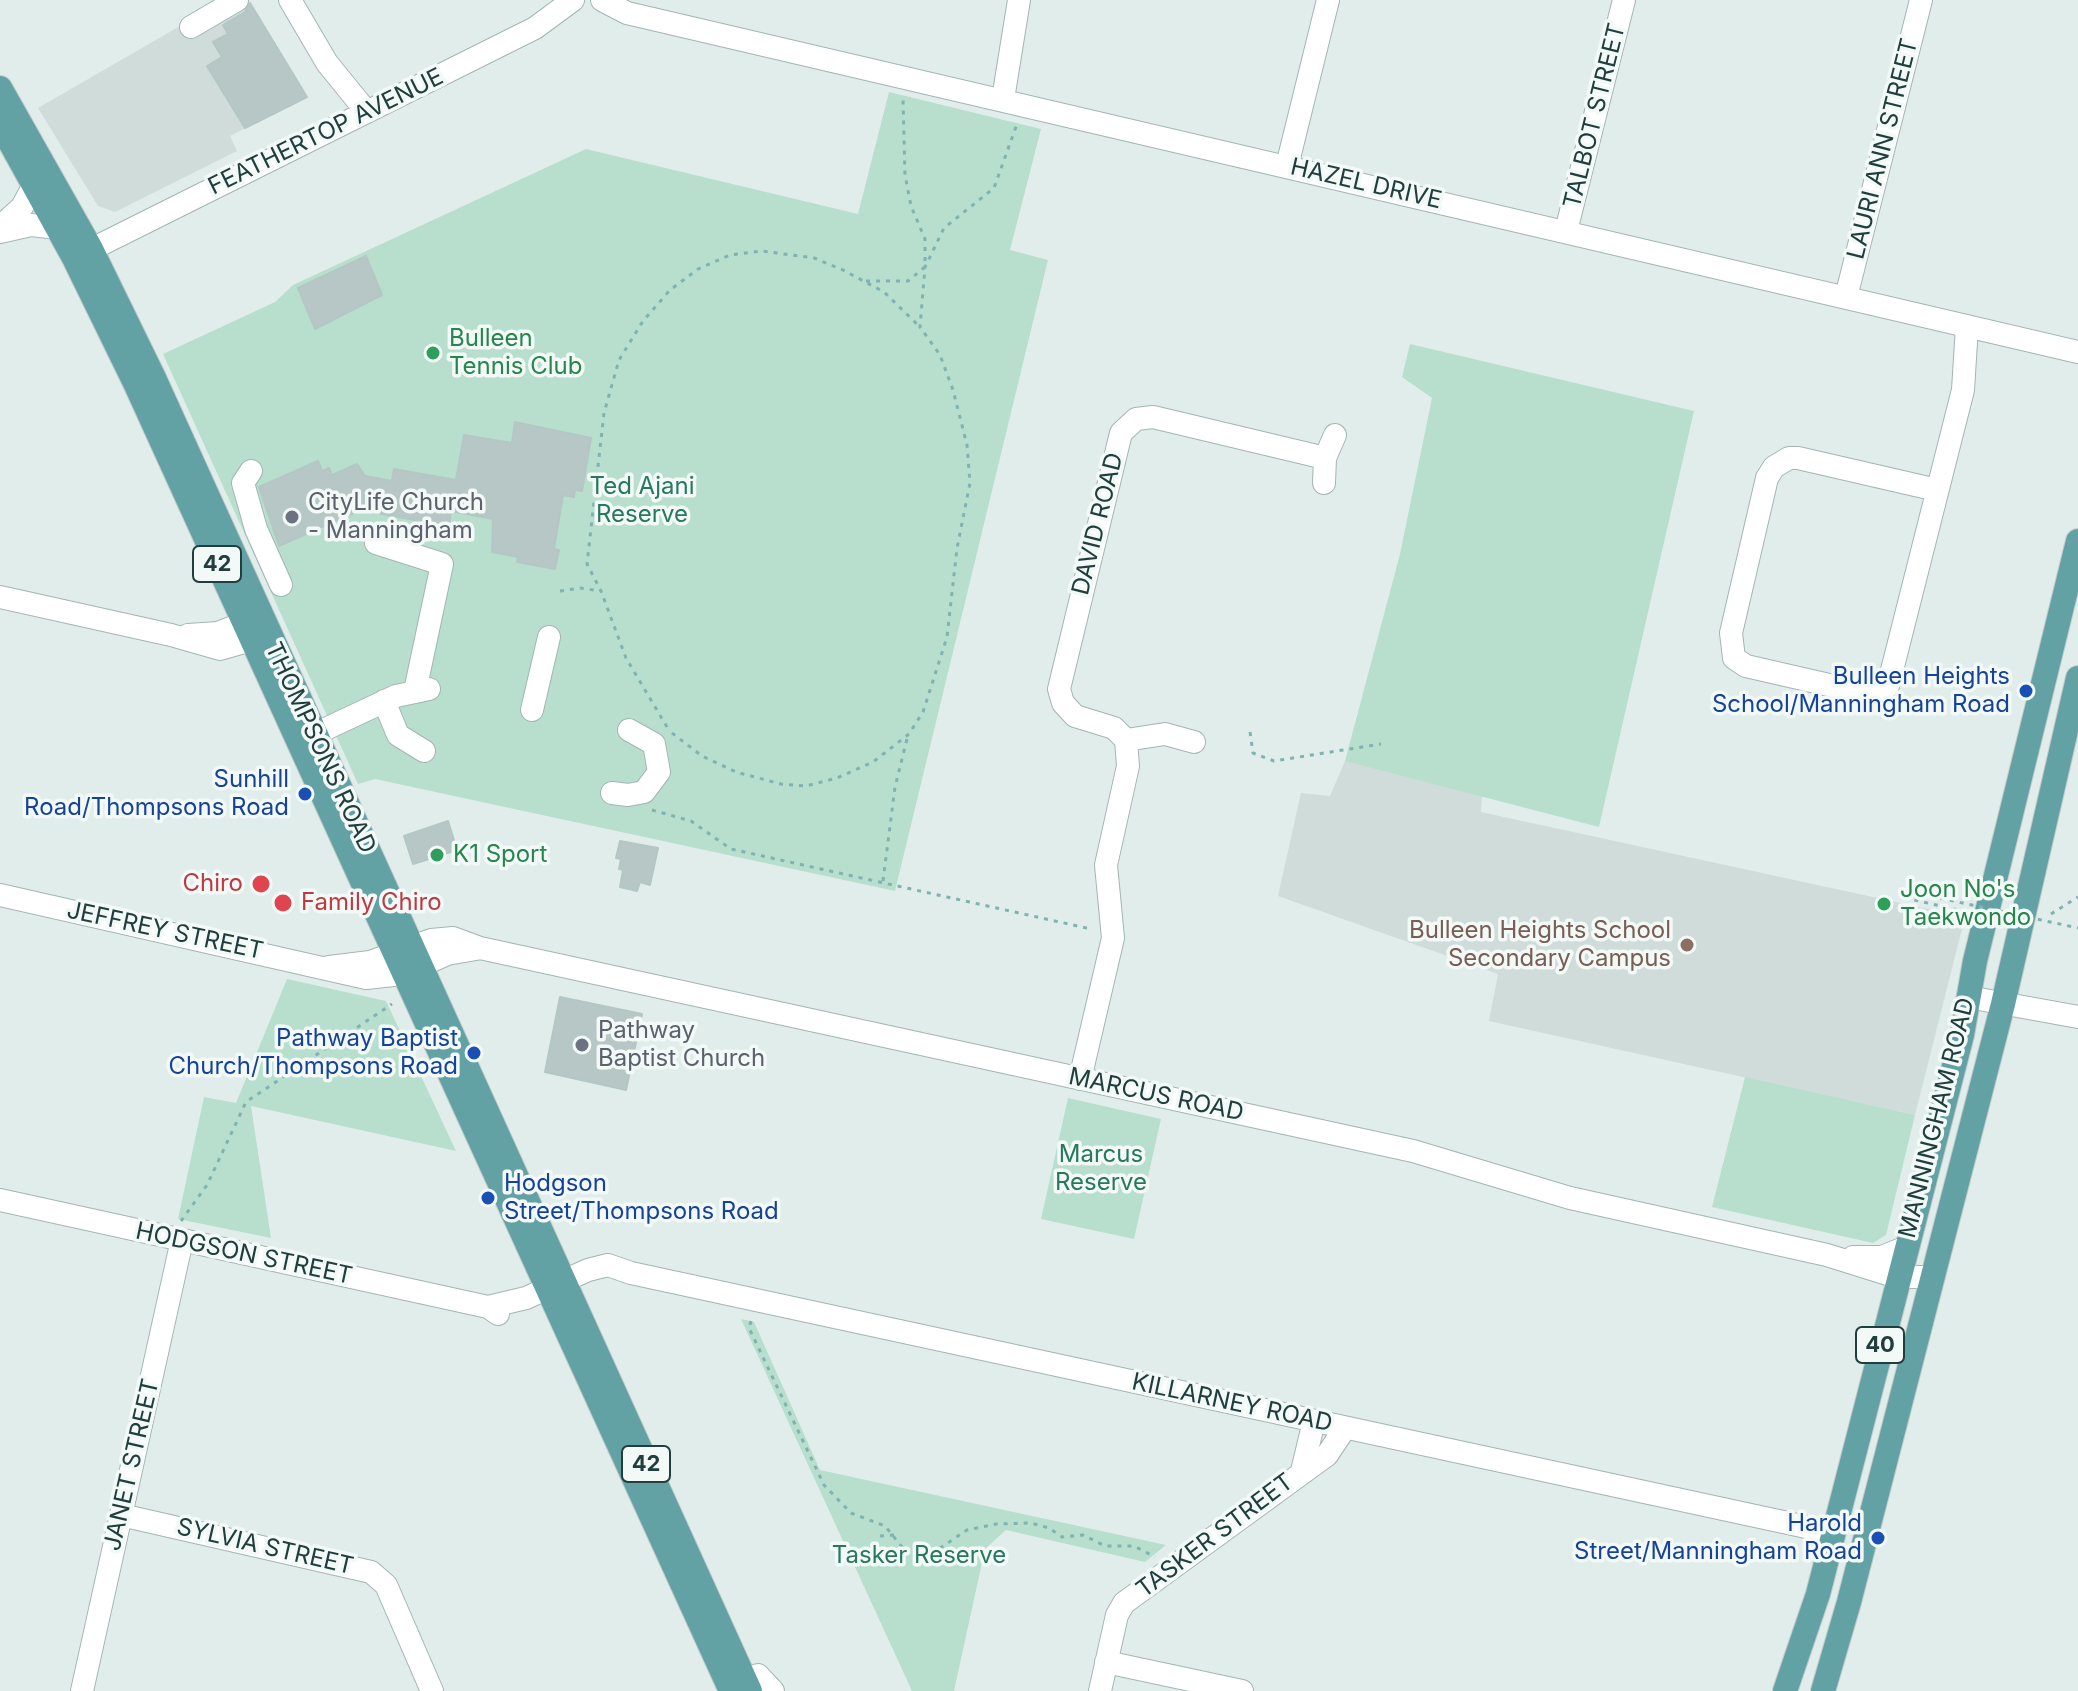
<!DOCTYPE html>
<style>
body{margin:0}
canvas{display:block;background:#e1edeb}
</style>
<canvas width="2078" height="1691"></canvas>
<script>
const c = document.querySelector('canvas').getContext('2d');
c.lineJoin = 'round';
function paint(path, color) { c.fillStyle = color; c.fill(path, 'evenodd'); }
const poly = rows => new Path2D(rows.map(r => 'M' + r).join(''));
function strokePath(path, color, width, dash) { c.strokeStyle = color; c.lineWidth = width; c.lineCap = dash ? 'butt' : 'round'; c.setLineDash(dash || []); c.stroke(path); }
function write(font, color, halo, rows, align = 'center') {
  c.font = font + ' Inter,sans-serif'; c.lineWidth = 7; c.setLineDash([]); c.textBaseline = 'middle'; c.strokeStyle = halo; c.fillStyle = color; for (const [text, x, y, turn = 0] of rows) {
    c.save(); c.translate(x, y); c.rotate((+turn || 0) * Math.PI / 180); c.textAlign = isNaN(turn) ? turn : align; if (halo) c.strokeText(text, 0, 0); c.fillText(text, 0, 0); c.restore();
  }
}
paint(poly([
 [225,0,248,0,307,97,230,136,237,151,115,212,98,206,38,108],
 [1345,761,1482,791,1481,812,1965,917,1915,1115,1489,1021,1498,974,1278,896,1301,793,1330,796]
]), '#cfdcda');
paint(poly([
 [889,92,1041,129,1010,250,1048,260,895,891,375,779,358,784,163,354,275,302,293,285,586,149,858,214],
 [1410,344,1694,411,1599,827,1345,761,1400,554,1432,398,1402,377],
 [287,979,386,1001,456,1151,251,1106,271,1238,178,1219,204,1097,236,1103],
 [1745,1077,1915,1115,1886,1235,1873,1243,1712,1207],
 [1068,1098,1161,1119,1134,1239,1041,1219],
 [741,1319,754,1322,820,1470,1166,1545,1145,1562,1006,1530,985,1549,954,1691,912,1691]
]), '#b8dfce');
const building = poly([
 [250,3,307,97,245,128,207,66,222,57,213,42,228,34,223,25,245,12,250,3],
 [366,256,382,295,315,329,298,288,366,256],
 [515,422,591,438,582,491,575,490,574,497,563,495,554,549,559,550,555,569,517,562,518,557,492,552,493,519,451,511,449,526,381,514,376,503,279,546,259,487,318,461,322,471,329,468,332,475,357,464,365,476,392,481,394,469,456,480,464,435,512,443,515,422],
 [448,821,457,850,413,864,404,836,448,821],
 [620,841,658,848,650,885,640,882,637,891,620,887,623,870,619,869,621,859,616,858,620,841],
 [560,997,642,1014,626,1090,545,1072,560,997]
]);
paint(building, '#b6c7c5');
strokePath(building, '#b3c7c4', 2);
const minor = poly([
 [290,0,327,63,366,111],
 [602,0,627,13,2078,352],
 [191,27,237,0],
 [1003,99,1019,0],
 [1287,166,1328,0],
 [0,227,22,207,34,185],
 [1566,231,1624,0],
 [0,232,31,225,58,228],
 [78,256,535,28,573,0],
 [1846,297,1921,0],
 [251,471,243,483,256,529,281,585],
 [1324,483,1325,458,1335,435],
 [1937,490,1798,458,1789,458,1774,467,1767,478,1731,633,1734,658,1746,666,1864,693,1878,694,1888,686,1963,390,1967,326],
 [376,543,442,564,415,691],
 [0,597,171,635,220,649,269,635],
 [188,635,218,633,259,617],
 [384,701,398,735,424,751],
 [532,710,549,637],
 [302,740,396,696,429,689],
 [1126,740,1114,728,1075,716,1063,703,1059,689,1121,433,1136,419,1153,417,1325,458],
 [612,793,628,795,644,792,659,772,654,744,629,730],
 [0,895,366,978,403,974,447,954,476,949],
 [329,967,370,962,431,940,453,938,480,948,1413,1151,1570,1198,1827,1255,1897,1277,1931,1277],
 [1968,997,2078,1017],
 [1080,1079,1113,938,1106,865,1128,766,1126,740,1165,734,1194,742],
 [0,1200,488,1307,498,1314],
 [1853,1257,1882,1257,1904,1248],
 [488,1307,526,1298,588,1270,608,1265,631,1273,1834,1533],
 [1302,1471,1314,1421],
 [121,1515,371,1572,386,1585,432,1691],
 [1106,1662,1242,1691],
 [734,1690,744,1679,758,1675,773,1691],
 [82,1691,182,1240],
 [1100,1691,1117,1615,1124,1603,1316,1463,1327,1455,1345,1428]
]);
const major = poly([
 [0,88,91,249,154,378,750,1691],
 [0,124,74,258,136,385,731,1691],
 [1785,1691,1818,1594,1962,1035,1975,961,2078,541],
 [1823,1691,1849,1602,2003,1004,2078,678]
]);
strokePath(minor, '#a3b5b4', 24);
strokePath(major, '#c1c9c9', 26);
strokePath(poly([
 [866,281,908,281,925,267,925,239,911,206,905,175,903,99],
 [560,591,580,588,601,591],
 [667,727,626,658,601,591,587,564,604,413,619,360,643,321,670,290,698,269,730,255,762,251,814,258,843,270,884,292,920,327],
 [1250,732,1253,753,1274,761,1381,744],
 [672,733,702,756,736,772,781,784,806,786,837,778,873,762,909,734,923,712,947,637,957,548,970,483,967,445,953,390,940,355,920,327,925,267,944,228,994,188,1017,124],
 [652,810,691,821,731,849,1091,929],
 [883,881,895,787,908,735],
 [2051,914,2078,897],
 [181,1221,207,1185,246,1102,392,1004],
 [751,1321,749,1328,824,1485,851,1513,885,1526,911,1558,924,1559,967,1530,996,1524,1031,1523,1049,1528,1062,1537,1083,1535,1105,1546,1134,1546,1155,1557],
 [880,1536,894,1535]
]), '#7fb2b1', 3, [4, 6]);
strokePath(minor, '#fff', 22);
strokePath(major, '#62a2a5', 24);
strokePath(poly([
 [1967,912,1910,899,1906,894,1912,892,2078,928]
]), '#7fb2b1', 3, [4, 6]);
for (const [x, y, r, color] of [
 [433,353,8,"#2e9e5b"],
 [292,517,8,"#6b7280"],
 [2026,691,8,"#1a4fb4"],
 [305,794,8,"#1a4fb4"],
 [437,855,8,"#2e9e5b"],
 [261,884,10,"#e0444e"],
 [283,903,10,"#e0444e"],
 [1884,904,8,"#2e9e5b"],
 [1687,945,8,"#8d6e63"],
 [582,1045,8,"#6b7280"],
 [474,1053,8,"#1a4fb4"],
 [488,1198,8,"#1a4fb4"],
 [1878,1538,8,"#1a4fb4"]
]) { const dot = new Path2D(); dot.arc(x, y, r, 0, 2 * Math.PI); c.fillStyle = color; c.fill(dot); strokePath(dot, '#f2f9f7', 3); }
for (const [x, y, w] of [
 [217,564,48],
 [1880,1345,48],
 [646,1464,48]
]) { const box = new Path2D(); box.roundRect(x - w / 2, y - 18, w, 36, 6); c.fillStyle = '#f2f9f7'; c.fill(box); strokePath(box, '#203e3e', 2); }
write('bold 22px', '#203e3e', null, [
 ["42",217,564],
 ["40",1880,1345],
 ["42",646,1464]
]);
write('24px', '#203e3e', '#f2f9f7', [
 ["TALBOT STREET",1595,116,-76],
 ["FEATHERTOP AVENUE",326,132,-26],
 ["LAURI ANN STREET",1883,149,-76],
 ["HAZEL DRIVE",1366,184,13],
 ["DAVID ROAD",1098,524,-76],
 ["THOMPSONS ROAD",320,748,65],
 ["JEFFREY STREET",165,931,12],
 ["MARCUS ROAD",1156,1095,12],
 ["MANNINGHAM ROAD",1937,1118,-76],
 ["HODGSON STREET",244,1254,12],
 ["KILLARNEY ROAD",1232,1403,12],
 ["JANET STREET",132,1465,-77],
 ["TASKER STREET",1215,1536,-37],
 ["SYLVIA STREET",265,1547,13]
]);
write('24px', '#27864d', '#f2f9f7', [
 ["Bulleen",449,339],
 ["Tennis Club",449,367],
 ["K1 Sport",453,855],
 ["Joon No's",1900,890],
 ["Taekwondo",1900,918]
], 'left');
write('24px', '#27785e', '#f2f9f7', [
 ["Ted Ajani",642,487],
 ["Reserve",642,515],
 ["Marcus",1101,1155],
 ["Reserve",1101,1183],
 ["Tasker Reserve",919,1556]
]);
write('24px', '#5b616d', '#f2f9f7', [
 ["CityLife Church",308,503],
 ["- Manningham",308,531],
 ["Pathway",598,1031],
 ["Baptist Church",598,1059]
], 'left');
write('24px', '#164399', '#f2f9f7', [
 ["Bulleen Heights",2010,677],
 ["School/Manningham Road",2010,705],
 ["Sunhill",289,780],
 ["Road/Thompsons Road",289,808],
 ["Pathway Baptist",458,1039],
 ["Church/Thompsons Road",458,1067],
 ["Hodgson",504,1184,"left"],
 ["Street/Thompsons Road",504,1212,"left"],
 ["Harold",1862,1524],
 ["Street/Manningham Road",1862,1552]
], 'right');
write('24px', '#be3a42', '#f2f9f7', [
 ["Chiro",243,884],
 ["Family Chiro",301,903,"left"]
], 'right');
write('24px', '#785e54', '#f2f9f7', [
 ["Bulleen Heights School",1671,931],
 ["Secondary Campus",1671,959]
], 'right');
</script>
